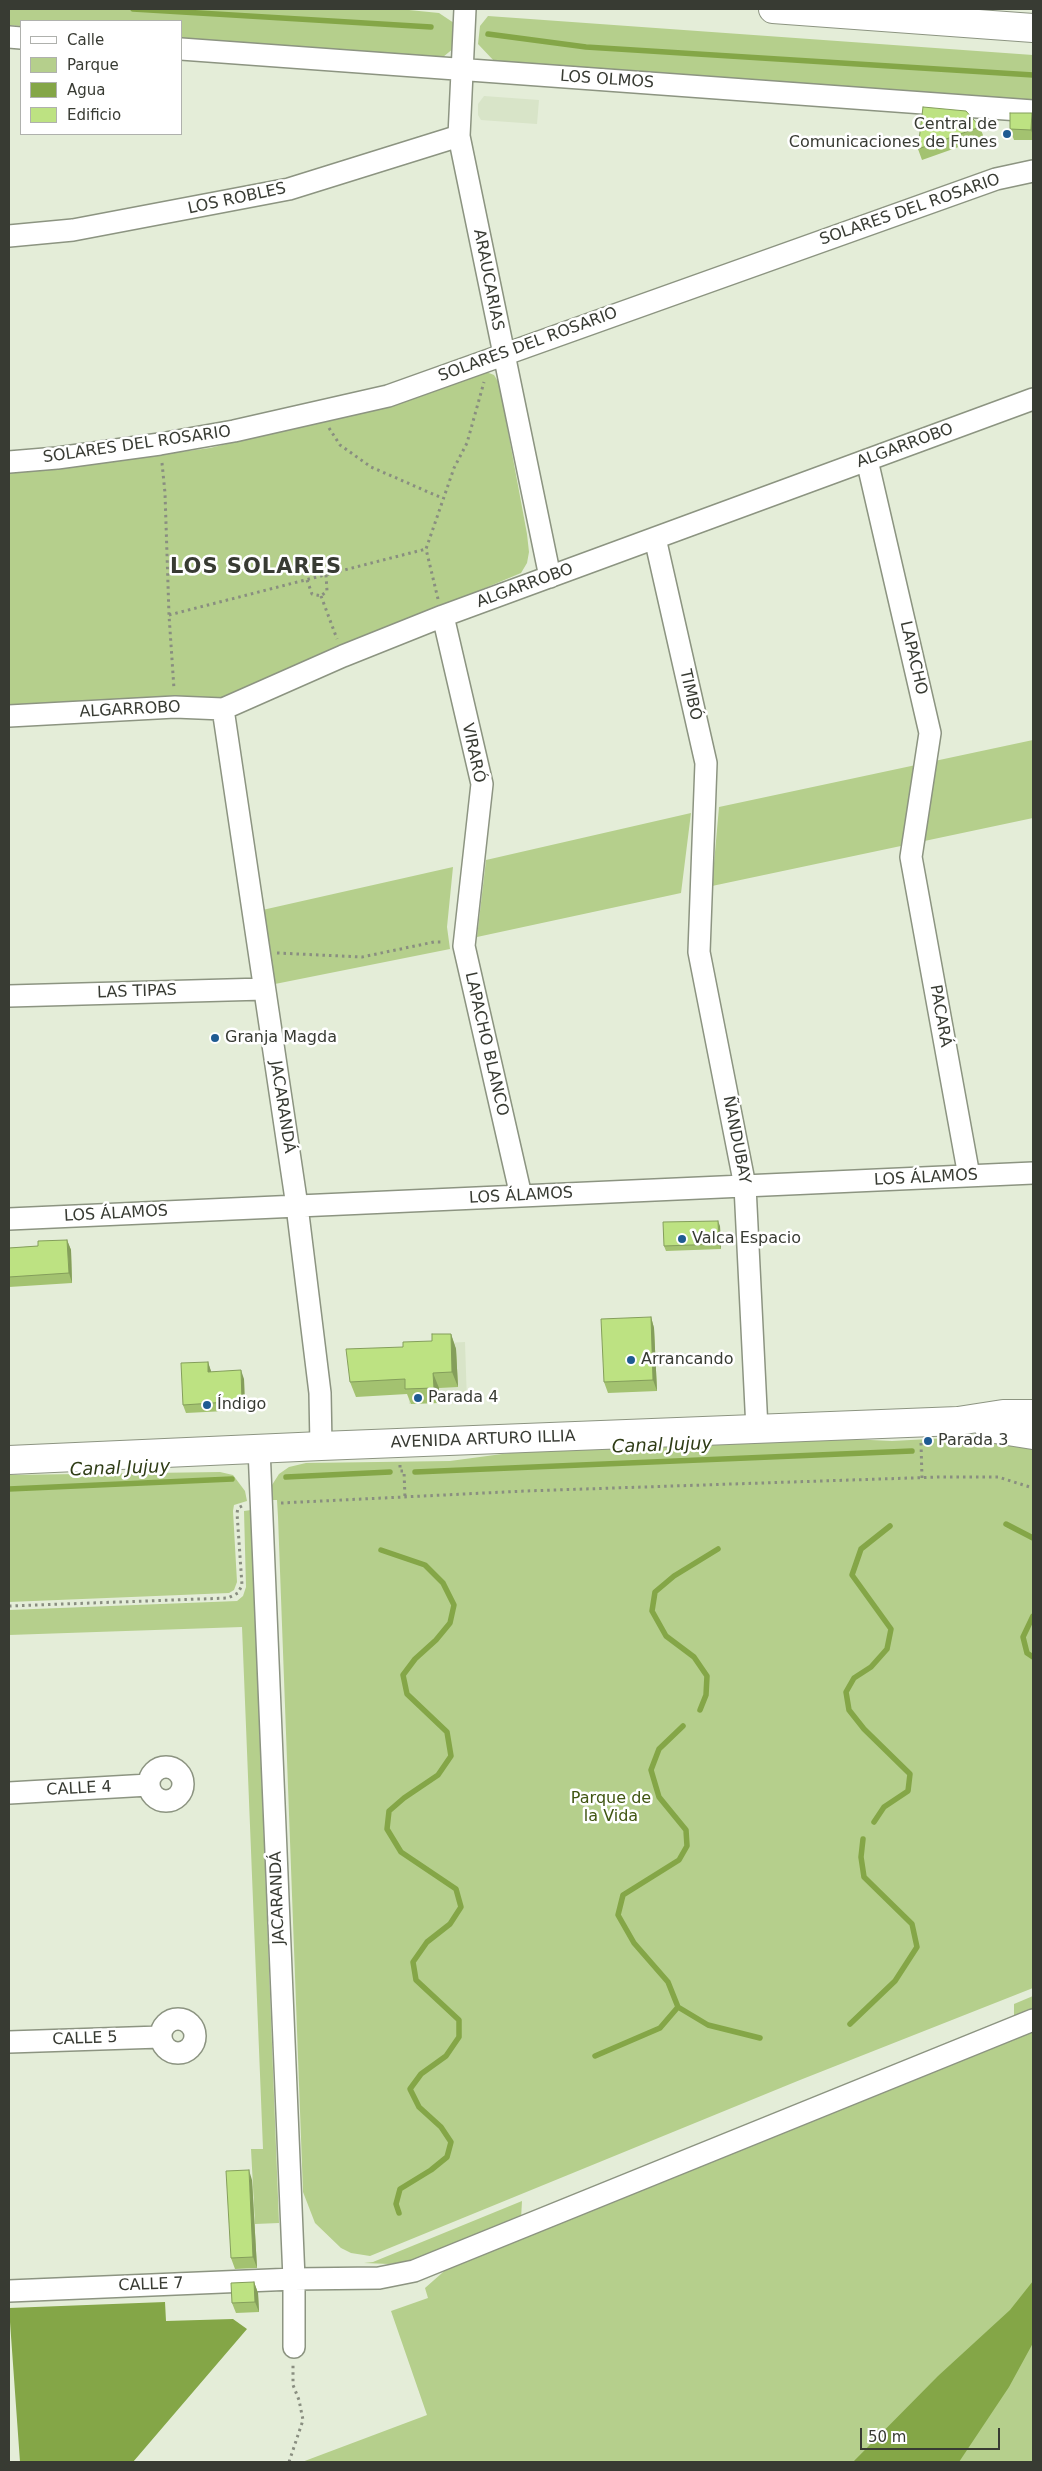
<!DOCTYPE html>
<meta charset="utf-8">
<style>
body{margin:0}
#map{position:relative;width:1042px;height:2471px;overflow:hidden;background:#e4edd8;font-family:"DejaVu Sans",sans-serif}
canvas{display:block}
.frame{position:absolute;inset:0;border:10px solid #383b33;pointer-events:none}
.legend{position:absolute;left:20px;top:20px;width:162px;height:115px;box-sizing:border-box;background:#fff;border:1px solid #afb1ad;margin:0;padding:6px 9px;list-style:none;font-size:15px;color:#383b33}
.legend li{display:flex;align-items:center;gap:10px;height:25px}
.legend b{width:25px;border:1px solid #afb1ad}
.scale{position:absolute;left:860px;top:2428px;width:140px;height:22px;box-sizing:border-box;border:2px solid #383b33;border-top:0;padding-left:6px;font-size:15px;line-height:18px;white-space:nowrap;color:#383b33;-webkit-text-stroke:4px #fff;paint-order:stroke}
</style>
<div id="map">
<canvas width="1042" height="2471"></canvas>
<div class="frame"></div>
<ul class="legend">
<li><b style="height:6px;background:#fff"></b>Calle</li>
<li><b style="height:14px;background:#b5cf8c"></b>Parque</li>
<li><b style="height:14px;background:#84a647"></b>Agua</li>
<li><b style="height:14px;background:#bde282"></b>Edificio</li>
</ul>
<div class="scale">50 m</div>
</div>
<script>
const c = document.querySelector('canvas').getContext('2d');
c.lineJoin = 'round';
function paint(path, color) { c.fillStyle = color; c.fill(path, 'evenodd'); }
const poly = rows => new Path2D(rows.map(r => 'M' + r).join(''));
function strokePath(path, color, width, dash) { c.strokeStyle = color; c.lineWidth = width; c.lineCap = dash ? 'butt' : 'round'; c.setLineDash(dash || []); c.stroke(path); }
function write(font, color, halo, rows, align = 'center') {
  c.font = font + ' "DejaVu Sans",sans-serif'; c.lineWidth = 5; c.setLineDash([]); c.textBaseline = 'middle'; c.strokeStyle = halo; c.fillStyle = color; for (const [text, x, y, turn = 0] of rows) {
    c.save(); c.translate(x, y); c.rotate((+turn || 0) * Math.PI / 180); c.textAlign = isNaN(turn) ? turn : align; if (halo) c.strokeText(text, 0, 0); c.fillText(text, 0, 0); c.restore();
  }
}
paint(poly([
 [484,96,539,100,537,124,481,120,478,115,478,104],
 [465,1342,467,1402,409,1404,407,1345]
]), '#d8e4c8');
paint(poly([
 [9,9,399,9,439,13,454,23,454,48,443,57,181,38,181,21,21,21,21,26,9,25],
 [488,16,1033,55,1033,102,954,94,495,62,478,44,480,26],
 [481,370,494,375,499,383,527,534,529,552,527,563,521,573,218,700,9,710,9,471,61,468,210,448,365,410],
 [1033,740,1033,818,712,886,719,807],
 [691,813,681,893,477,937,486,860],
 [453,867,447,927,450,949,270,985,258,911],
 [806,1437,892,1441,948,1438,997,1440,1033,1445,1033,1988,800,2080,370,2256,351,2253,341,2248,315,2223,303,2192,278,1517,277,1500,270,1500,272,1485,279,1474,289,1467,306,1463,450,1461,517,1452],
 [220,1472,233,1475,245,1491,247,1501,234,1505,233,1511,237,1582,234,1590,229,1593,9,1602,9,1475],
 [251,1510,279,2223,255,2224,251,2149,263,2149,242,1627,9,1635,9,1610,237,1601,243,1596,246,1587,244,1511],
 [1033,1996,1033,2013,1014,2021,1014,2004],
 [1033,2028,1033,2462,302,2462,427,2415,391,2311,428,2298,425,2288,450,2266],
 [522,2201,521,2219,415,2260,389,2264,364,2263,373,2262]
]), '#b5cf8c');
paint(poly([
 [1033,2281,1033,2343,1009,2387,959,2462,853,2462,938,2376,1010,2310],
 [165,2302,166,2321,233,2319,247,2329,133,2462,20,2462,9,2308]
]), '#84a647');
strokePath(poly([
 [133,9,431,27],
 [488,34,586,47,1033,75],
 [415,1472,912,1451],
 [286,1477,390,1472],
 [9,1489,232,1479],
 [1006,1524,1033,1538],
 [381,1550,425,1565,443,1583,454,1605,450,1623,436,1640,415,1659,403,1675,407,1694,447,1732,451,1756,438,1775,404,1798,389,1811,387,1829,401,1852,456,1889,461,1907,450,1924,427,1942,413,1962,416,1980,459,2020,459,2037,446,2056,421,2074,410,2089,419,2107,441,2127,451,2142,447,2157,431,2170,400,2189,396,2204,399,2213],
 [1033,1616,1023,1637,1027,1653,1033,1657],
 [700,1710,706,1695,707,1676,694,1657,666,1636,652,1611,655,1592,674,1576,718,1549],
 [874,1822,884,1807,908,1791,910,1774,864,1729,849,1710,846,1692,854,1678,871,1667,887,1649,891,1629,852,1575,861,1549,890,1526],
 [678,2007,708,2025,760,2038],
 [850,2024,895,1981,917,1947,912,1924,864,1877,861,1857,863,1839],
 [595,2056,660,2028,678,2007,668,1982,634,1943,618,1915,623,1895,679,1860,687,1846,686,1830,659,1797,651,1770,659,1749,683,1726]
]), '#84a647', 5.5);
const minor = poly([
 [465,9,459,136,550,577],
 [9,37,21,38],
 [181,49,1033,111],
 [9,236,73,230,289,189,459,136],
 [867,460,930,733,911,857,969,1176],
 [9,462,57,458,160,444,234,431,388,396,996,179,1033,171],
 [655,538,706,763,699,952,745,1186,757,1429],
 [443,616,482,784,464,946,521,1196],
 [223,709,297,1206,320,1393,321,1446],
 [9,716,175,707,223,709,343,656,443,616,1033,399],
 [9,996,264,989],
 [9,1219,1033,1173],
 [259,1448,294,2279,294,2347],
 '149 1784a17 17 0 1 1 34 0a17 17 0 1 1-34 0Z',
 [9,1793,149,1785],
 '161 2036a17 17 0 1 1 34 0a17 17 0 1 1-34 0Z',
 [9,2042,160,2037],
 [9,2291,294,2279,379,2278,414,2271,1033,2020]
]);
const major = poly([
 [773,9,1033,28],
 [989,1428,1033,1435],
 [9,1460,321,1446,958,1421,1003,1414,1033,1414]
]);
strokePath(minor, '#8c9481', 24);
strokePath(major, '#8c9481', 30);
strokePath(poly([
 [329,428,340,445,371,467,442,498],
 [162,463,165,493,169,615,174,689],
 [307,580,312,594,321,596,327,591,326,575],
 [321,596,337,639],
 [438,599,426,549,454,468,467,443,484,382],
 [169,615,426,549],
 [277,953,362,957,434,942,444,942],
 [921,1443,922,1478],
 [400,1465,400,1471,404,1471,405,1498],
 [281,1503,525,1491,940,1477,998,1477,1033,1488],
 [9,1606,228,1598,238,1593,242,1585,237,1513,238,1508,242,1506],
 [289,2462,303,2420,299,2400,293,2385,293,2364]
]), '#898e80', 3, [2.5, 4]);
strokePath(minor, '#fff', 21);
strokePath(major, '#fff', 28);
paint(poly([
 [1033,118,1033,140,1014,140,1010,129],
 [980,127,984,138,922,160,918,149],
 [720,1226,721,1249,666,1251,664,1246],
 [67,1240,71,1250,72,1283,9,1287,9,1248,38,1246],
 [651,1317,654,1328,657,1391,608,1393,604,1382],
 [451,1334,456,1349,458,1387,439,1388,439,1403,411,1404,407,1394,356,1397,350,1382,432,1341],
 [208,1362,211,1372,244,1379,245,1410,186,1413,183,1405],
 [252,2180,257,2268,235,2269,231,2258],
 [254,2282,258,2293,259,2312,236,2313,232,2303]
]), '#a3c270');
paint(poly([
 [1032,113,1033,118,1033,135,1031,130],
 [718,1221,720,1226,721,1249,719,1244],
 [67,1240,71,1250,72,1283,69,1273],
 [651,1317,654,1328,657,1391,653,1380],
 [451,1334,456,1349,458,1387,452,1372],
 [208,1362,211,1371,211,1380,208,1372],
 [241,1370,244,1379,245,1410,242,1401],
 [433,1373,439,1388,439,1403,434,1388],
 [249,2170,252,2180,257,2268,253,2257],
 [254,2282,258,2293,259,2312,255,2302]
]), '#849e5b');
const building = poly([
 [923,107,966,111,980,127,918,149,923,107],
 [1010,113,1032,113,1031,130,1010,129,1010,113],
 [718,1221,719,1244,664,1246,663,1222,718,1221],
 [67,1240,69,1273,9,1277,9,1248,38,1246,38,1241,67,1240],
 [651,1317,653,1380,604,1382,601,1319,651,1317],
 [432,1334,451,1334,452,1372,433,1373,434,1388,405,1389,405,1379,350,1382,346,1349,403,1347,403,1342,432,1341,432,1334],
 [208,1362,208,1372,241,1370,242,1401,183,1405,181,1363,208,1362],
 [249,2170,253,2257,231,2258,226,2171,249,2170],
 [254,2282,255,2302,232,2303,231,2283,254,2282]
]);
paint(building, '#bde282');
strokePath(building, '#849e5b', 1);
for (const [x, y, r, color] of [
 [1007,134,5,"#1f5b92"],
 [215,1038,5,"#1f5b92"],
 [682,1239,5,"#1f5b92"],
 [631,1360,5,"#1f5b92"],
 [418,1398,5,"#1f5b92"],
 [207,1405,5,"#1f5b92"],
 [928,1441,5,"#1f5b92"]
]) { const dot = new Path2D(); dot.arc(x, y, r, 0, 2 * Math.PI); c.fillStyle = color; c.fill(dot); strokePath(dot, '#fff', 2); }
write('16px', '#383b33', '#fff', [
 ["LOS OLMOS",607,80,4],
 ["LOS ROBLES",237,199,-12],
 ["SOLARES DEL ROSARIO",910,210,-19],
 ["ARAUCARIAS",488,280,79],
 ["SOLARES DEL ROSARIO",528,345,-20],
 ["SOLARES DEL ROSARIO",137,445,-8],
 ["ALGARROBO",905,446,-20],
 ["ALGARROBO",525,586,-20],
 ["LAPACHO",913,658,77],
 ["TIMBÓ",690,695,77],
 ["ALGARROBO",130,710,-3],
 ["VIRARÓ",473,753,78],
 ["LAS TIPAS",137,992,-2],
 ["PACARÁ",940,1016,80],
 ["LAPACHO BLANCO",486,1044,77],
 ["JACARANDÁ",282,1107,81],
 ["ÑANDUBAY",736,1140,79],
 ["LOS ÁLAMOS",926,1178,-3],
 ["LOS ÁLAMOS",521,1196,-3],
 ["LOS ÁLAMOS",116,1214,-3],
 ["AVENIDA ARTURO ILLIA",483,1440,-2],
 ["CALLE 4",79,1789,-3],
 ["JACARANDÁ",278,1898,-92],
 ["CALLE 5",85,2039,-2],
 ["CALLE 7",151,2285,-2]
]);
write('16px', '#383b33', '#fff', [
 ["Central de",997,125,"right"],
 ["Comunicaciones de Funes",997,143,"right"],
 ["Granja Magda",225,1038],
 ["Valca Espacio",692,1239],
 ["Arrancando",641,1360],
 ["Parada 4",428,1398],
 ["Índigo",217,1405],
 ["Parada 3",938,1441]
], 'left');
write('16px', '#405612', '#fff', [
 ["Parque de",611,1799],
 ["la Vida",611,1817]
]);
write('italic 18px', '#2f3d16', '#fff', [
 ["Canal Jujuy",662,1446,-2],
 ["Canal Jujuy",120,1469,-2]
]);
c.letterSpacing = '1px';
write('bold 21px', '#383b33', '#fff', [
 ["LOS SOLARES",256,568]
]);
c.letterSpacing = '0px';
</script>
